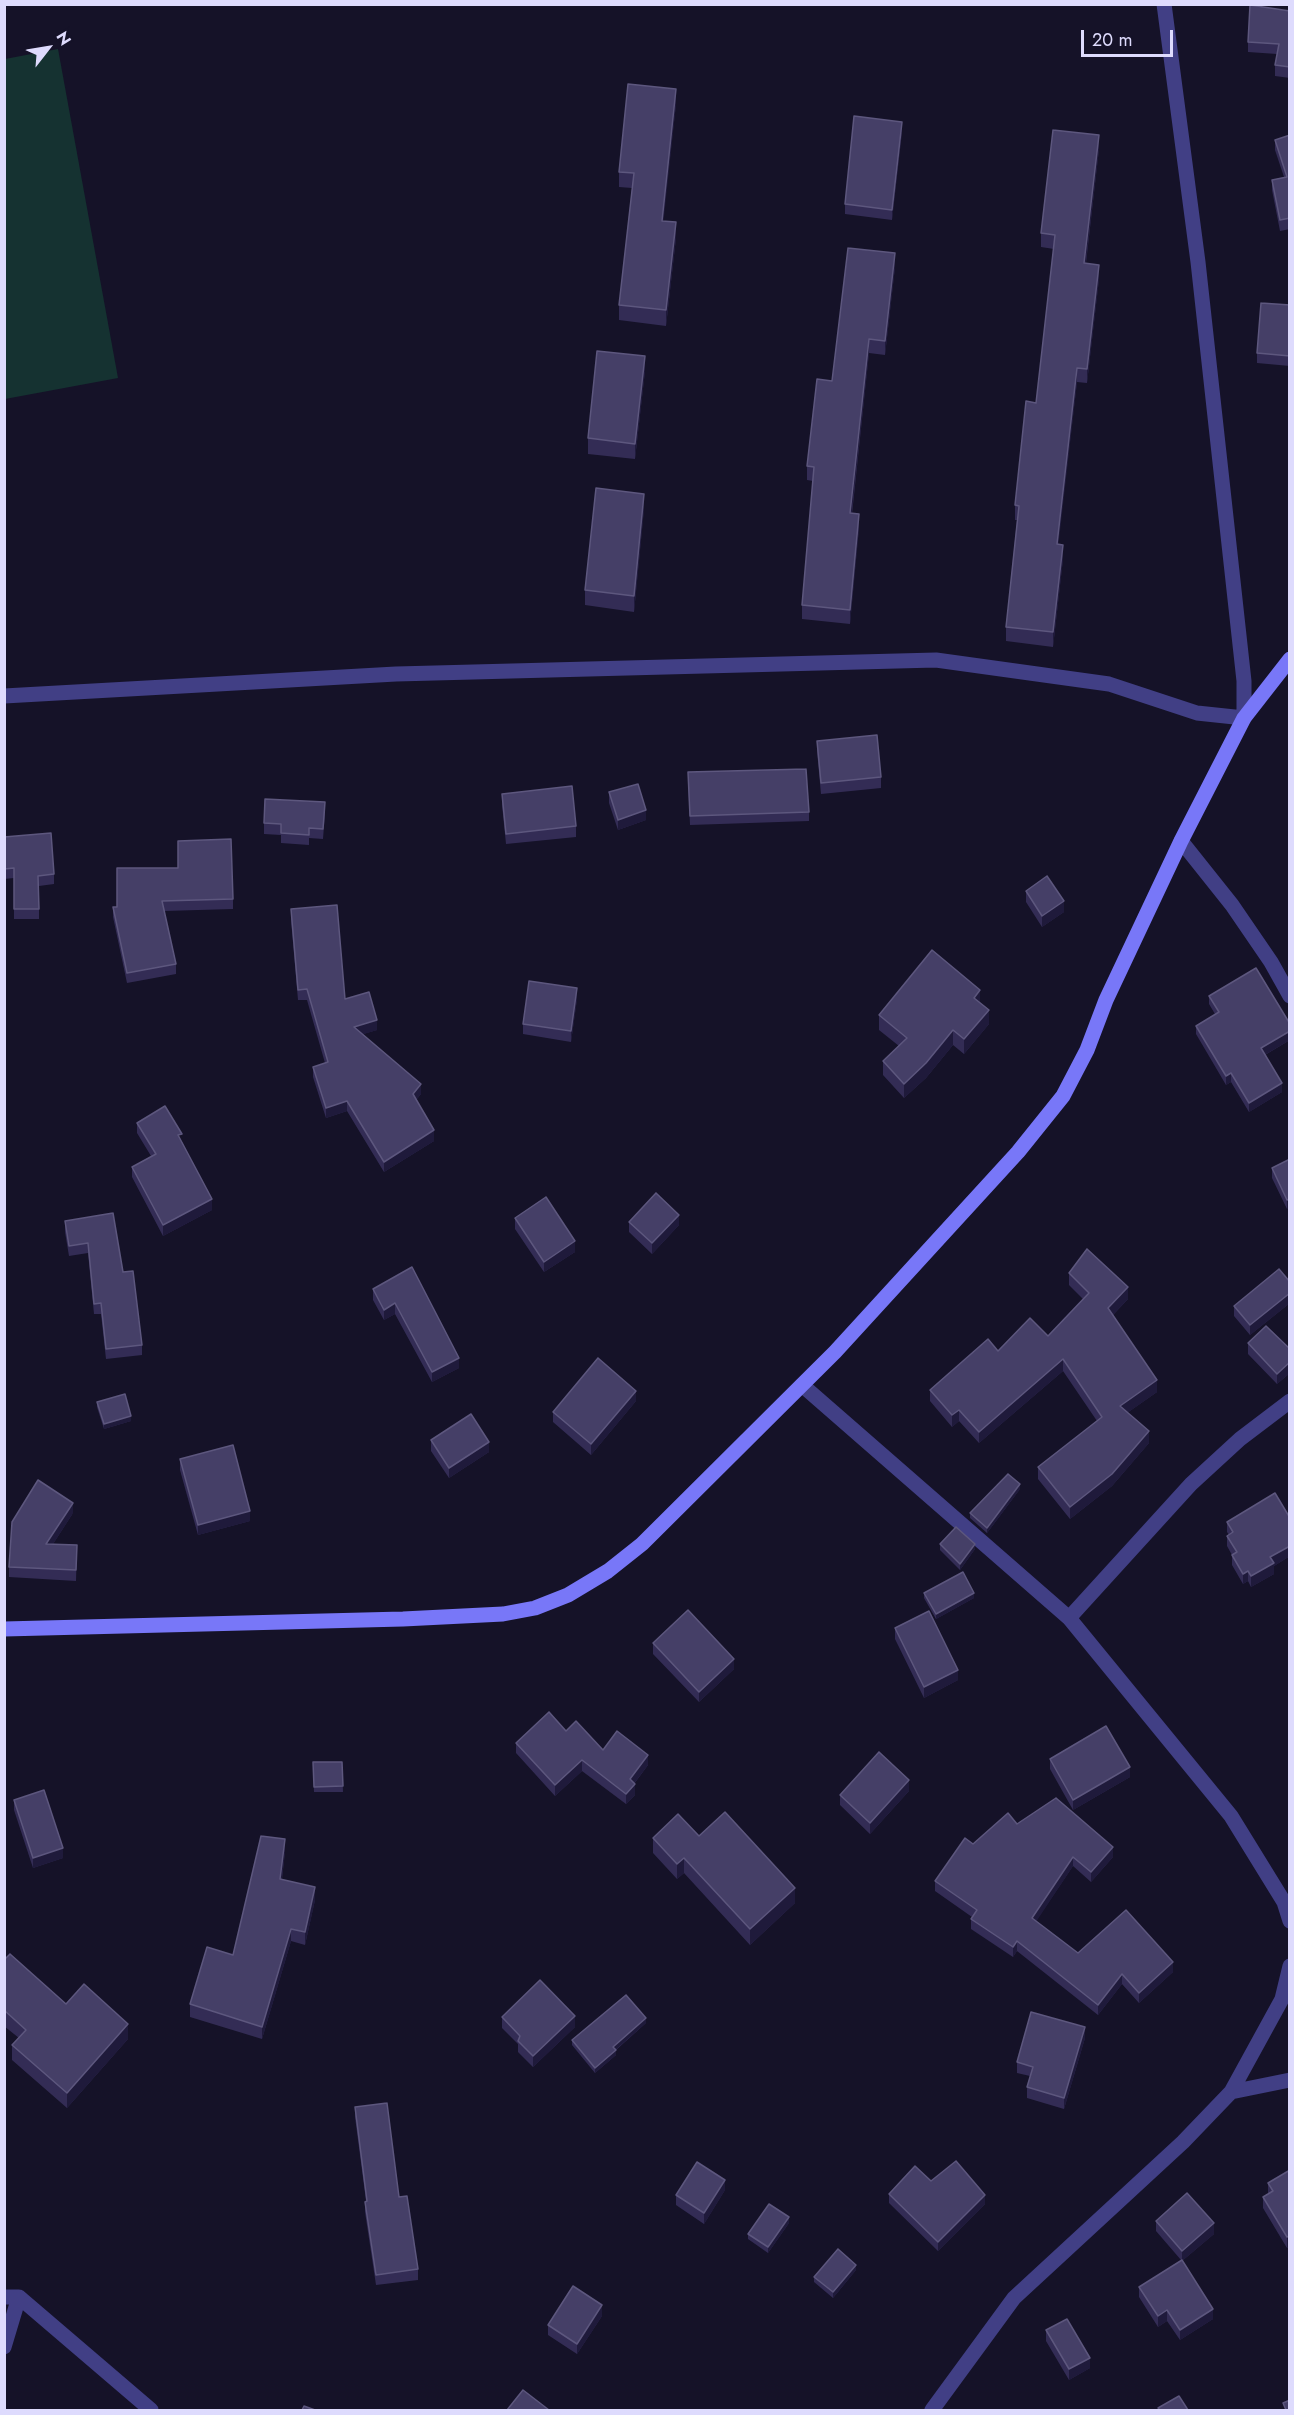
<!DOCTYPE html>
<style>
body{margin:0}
#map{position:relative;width:1294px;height:2415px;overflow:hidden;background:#151228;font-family:Jost,sans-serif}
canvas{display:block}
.frame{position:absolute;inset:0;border:6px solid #dedbfd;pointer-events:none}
.north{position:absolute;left:18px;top:18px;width:60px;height:60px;-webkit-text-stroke:4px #151228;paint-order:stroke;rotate:59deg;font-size:16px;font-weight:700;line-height:24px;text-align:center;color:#dedbfd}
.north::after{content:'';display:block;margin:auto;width:21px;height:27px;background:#dedbfd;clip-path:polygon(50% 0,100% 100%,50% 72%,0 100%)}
.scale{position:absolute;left:1081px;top:30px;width:92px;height:27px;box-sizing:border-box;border:3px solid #dedbfd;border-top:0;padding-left:8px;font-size:18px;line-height:21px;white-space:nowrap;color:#dedbfd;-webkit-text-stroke:4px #151228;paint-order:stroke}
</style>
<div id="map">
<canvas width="1294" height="2415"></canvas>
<div class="frame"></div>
<div class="north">N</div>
<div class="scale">20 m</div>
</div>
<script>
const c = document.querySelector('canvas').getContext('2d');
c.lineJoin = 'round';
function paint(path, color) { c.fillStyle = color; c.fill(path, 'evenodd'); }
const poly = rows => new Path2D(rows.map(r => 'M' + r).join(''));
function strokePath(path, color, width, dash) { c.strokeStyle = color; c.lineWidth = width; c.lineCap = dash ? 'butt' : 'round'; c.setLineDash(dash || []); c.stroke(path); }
paint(poly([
 [58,49,118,378,5,399,5,59]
]), '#153231');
strokePath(poly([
 [4,696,396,674,936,660,1109,684,1197,713,1244,718,1244,681,1198,262,1164,4],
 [1181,841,1232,905,1271,962,1290,996],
 [802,1385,1069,1618,1231,1816,1284,1902,1290,1921],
 [1069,1618,1191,1484,1240,1439,1290,1401],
 [1231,2092,1290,2080],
 [4,2297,19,2297,151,2410],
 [4,2347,19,2297],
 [932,2410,1014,2298,1183,2142,1231,2092,1282,1999,1290,1966]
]), '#413f85', 15);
strokePath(poly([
 [4,1629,403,1619,503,1614,535,1608,568,1595,608,1571,642,1544,835,1352,1018,1152,1063,1096,1087,1050,1106,1000,1181,841,1244,718,1290,659]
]), '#7877f8', 15);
paint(poly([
 [1290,11,1290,78,1275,76,1275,65,1277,54,1248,52,1248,42],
 [676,104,663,221,676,238,666,326,619,320,619,305,632,188,619,187,619,172],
 [902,132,892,220,845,214,845,204],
 [1290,135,1290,229,1280,231,1272,190,1272,180,1284,177,1275,150,1275,140],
 [1099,149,1086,263,1099,279,1087,383,1077,382,1058,544,1063,559,1053,647,1006,641,1006,627,1017,520,1015,520,1015,505,1036,403,1054,249,1041,247,1041,233],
 [895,267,885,355,869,353,852,514,859,528,850,624,802,619,802,605,813,481,807,480,807,466,832,381],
 [1290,305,1290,366,1257,363,1257,353],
 [645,371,635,459,588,454,588,438],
 [644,509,634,612,585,605,585,590],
 [817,741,881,777,881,788,821,794,817,751],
 [688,781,809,812,809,821,690,825],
 [609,792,646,820,618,830,609,803],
 [502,794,576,826,576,837,506,844,502,805],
 [325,813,323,839,309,838,309,845,281,843,281,835,264,834,264,823],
 [4,837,54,874,54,884,39,886,39,919,14,919,14,878,4,879],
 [117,868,233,899,233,909,164,911,176,964,176,974,127,983,113,917,113,907,117,907],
 [1026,891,1064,912,1042,927,1026,902],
 [291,909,345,999,377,1030,363,1034,421,1094,416,1100,434,1141,384,1172,347,1111,326,1118,313,1077,313,1067,325,1063,307,1000,298,1000,291,920],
 [1209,996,1290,1024,1290,1040,1265,1055,1282,1092,1249,1112,1231,1082,1226,1085,1196,1034,1196,1026,1215,1014,1209,1004],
 [577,999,571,1042,523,1034,523,1024],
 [980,1003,989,1024,964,1054,953,1045,926,1078,904,1098,883,1075,883,1061,899,1046,879,1030,879,1015],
 [137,1123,182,1142,212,1210,163,1236,132,1177,132,1167,151,1156,137,1133],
 [1290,1159,1287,1209,1272,1178,1272,1168],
 [515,1218,575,1252,544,1272,515,1229],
 [65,1221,123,1272,142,1345,142,1355,106,1359,101,1314,94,1314,88,1253,69,1256,65,1232],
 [629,1222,679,1225,652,1254,629,1232],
 [412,1267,459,1368,432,1382,395,1314,384,1320,373,1300,373,1289],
 [1069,1273,1128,1299,1113,1315,1157,1392,1127,1413,1149,1443,1112,1486,1070,1519,1038,1479,1038,1467,1097,1421,1063,1371,979,1443,959,1421,952,1427,930,1401,930,1390,998,1351,1048,1336,1083,1299,1069,1285],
 [1290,1282,1290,1303,1250,1335,1234,1316,1234,1306],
 [1248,1343,1290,1349,1290,1373,1277,1384,1248,1354],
 [636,1401,591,1455,553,1422,553,1412],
 [97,1402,131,1421,104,1429,97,1407],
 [431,1440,489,1452,449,1478,431,1451],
 [180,1459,250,1521,198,1535,180,1470],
 [1020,1489,987,1533,970,1518,970,1513],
 [73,1513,53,1544,77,1545,76,1581,9,1577,9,1567],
 [1290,1518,1290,1556,1274,1566,1274,1574,1251,1587,1248,1581,1243,1584,1232,1565,1232,1555,1227,1546,1227,1536,1229,1535,1227,1532,1227,1522],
 [940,1544,975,1549,960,1570,940,1550],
 [924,1593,974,1598,936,1619,924,1598],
 [895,1628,958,1680,924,1698,895,1639],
 [653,1643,734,1669,699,1702,653,1654],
 [566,1731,603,1750,648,1765,634,1784,635,1795,626,1804,582,1771,555,1796,516,1753,516,1743],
 [1050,1759,1130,1777,1073,1810,1050,1769],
 [313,1762,342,1762,343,1792,314,1792],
 [909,1791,870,1834,840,1805,840,1795],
 [14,1800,63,1858,33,1868,14,1810],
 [1017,1824,1113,1857,1091,1882,1073,1866,1036,1921,1078,1953,1173,1972,1139,2003,1122,1984,1098,2015,1017,1951,1013,1957,971,1929,971,1919,972,1917,935,1891,935,1881,973,1844],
 [653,1838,795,1903,750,1945,684,1873,677,1879,653,1853],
 [285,1852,282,1879,315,1900,305,1945,291,1941,262,2039,190,2017,190,2004,233,1955],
 [4,1960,66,2004,128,2039,67,2108,12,2060,12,2045,19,2038,4,2026],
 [502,2017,575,2027,533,2067,518,2052,518,2044,502,2028],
 [646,2023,616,2050,616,2055,595,2073,572,2045,572,2040],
 [1085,2038,1064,2109,1027,2098,1027,2087,1030,2076,1017,2073,1017,2062],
 [355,2107,418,2269,418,2280,376,2285,365,2212,365,2202,366,2201,355,2117],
 [1290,2170,1290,2246,1287,2248,1263,2208,1263,2197,1268,2194,1268,2183],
 [931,2181,985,2204,938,2251,889,2203,889,2194],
 [725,2190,704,2224,676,2205,676,2195],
 [1156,2221,1214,2234,1182,2261,1213,2319,1180,2340,1167,2321,1158,2327,1139,2297,1139,2287,1181,2260,1156,2231],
 [789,2223,768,2253,748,2239,748,2234],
 [856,2270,833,2298,814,2282,814,2277],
 [602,2316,577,2354,548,2335,548,2325],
 [1046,2330,1090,2368,1069,2380,1046,2341]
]), '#332c55');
paint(poly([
 [676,89,676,104,662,236,662,221],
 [902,122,902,132,892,220,892,210],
 [1099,135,1099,149,1084,277,1084,263],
 [676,222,676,238,666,326,666,310],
 [895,253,895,267,885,355,885,341],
 [1099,265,1099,279,1087,383,1087,369],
 [869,339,869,353,850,527,850,513],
 [645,356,645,371,635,459,635,444],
 [1077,368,1077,382,1057,558,1057,544],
 [644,494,644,509,634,612,634,596],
 [859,514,859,528,850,624,850,610],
 [1063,545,1063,559,1053,647,1053,632],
 [646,810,646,820,618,830,618,820],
 [1064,901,1064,912,1042,927,1042,916],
 [577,988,577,999,571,1042,571,1031],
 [980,990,980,1004,974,998],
 [989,1010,989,1024,964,1054,964,1039],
 [377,1020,377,1030,354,1037,354,1027],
 [953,1030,953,1045,926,1078,904,1098,904,1084],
 [1290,1031,1290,1040,1261,1057,1261,1048],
 [1231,1073,1231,1082,1226,1085,1226,1076],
 [1282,1083,1282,1092,1249,1112,1249,1103],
 [421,1084,421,1094,413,1104,413,1094],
 [347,1101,347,1111,326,1118,326,1108],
 [434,1130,434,1141,384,1172,384,1162],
 [212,1199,212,1210,163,1236,163,1225],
 [1290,1199,1290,1208,1287,1209,1287,1200],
 [679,1215,679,1225,652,1254,652,1243],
 [575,1241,575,1252,544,1272,544,1262],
 [1128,1287,1128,1299,1108,1320,1108,1308],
 [1290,1293,1290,1303,1250,1335,1250,1325],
 [395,1303,395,1314,384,1320,384,1310],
 [459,1358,459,1368,432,1382,432,1372],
 [1063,1359,1063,1371,979,1443,979,1432],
 [1290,1362,1290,1373,1277,1384,1277,1374],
 [1157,1380,1157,1392,1120,1418,1120,1406],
 [636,1391,636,1401,591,1455,591,1444],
 [959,1410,959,1421,952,1427,952,1415],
 [131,1416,131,1421,104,1429,104,1424],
 [1149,1431,1149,1443,1112,1486,1070,1519,1070,1507],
 [489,1442,489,1452,449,1478,449,1468],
 [1020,1484,1020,1489,987,1533,987,1528],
 [73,1503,73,1513,46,1555,46,1544],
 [250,1511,250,1521,198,1535,198,1525],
 [975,1544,975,1549,960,1570,960,1564],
 [1290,1546,1290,1556,1274,1566,1274,1574,1251,1587,1251,1576,1270,1557],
 [1248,1571,1248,1581,1243,1584,1243,1574],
 [974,1593,974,1598,936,1619,936,1614],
 [734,1659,734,1669,699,1702,699,1692],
 [958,1670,958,1680,924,1698,924,1687],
 [648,1755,648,1765,630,1789,630,1779],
 [582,1760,582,1771,555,1796,555,1785],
 [1130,1767,1130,1777,1073,1810,1073,1800],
 [909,1780,909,1791,870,1834,870,1823],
 [635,1784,635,1795,626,1804,626,1794],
 [285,1839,285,1852,280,1892,280,1879],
 [1113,1847,1113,1857,1091,1882,1091,1872],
 [63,1848,63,1858,33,1868,33,1858],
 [1073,1857,1073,1866,1032,1928,1032,1918],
 [684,1858,684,1873,677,1879,677,1864],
 [315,1887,315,1900,305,1945,305,1932],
 [795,1888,795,1903,750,1945,750,1929],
 [291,1929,291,1941,262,2039,262,2027],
 [1017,1941,1017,1951,1013,1957,1013,1947],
 [1173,1962,1173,1972,1139,2003,1139,1993],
 [1122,1974,1122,1984,1098,2015,1098,2005],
 [575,2016,575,2027,533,2067,533,2056],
 [646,2018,646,2023,613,2052,613,2047],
 [128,2024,128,2039,67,2108,67,2093],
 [1085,2027,1085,2038,1064,2109,1064,2098],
 [616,2050,616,2055,595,2073,595,2068],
 [725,2180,725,2190,704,2224,704,2213],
 [985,2195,985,2204,938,2251,938,2242],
 [789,2217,789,2223,768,2253,768,2247],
 [1214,2223,1214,2234,1182,2261,1182,2251],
 [1290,2236,1290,2246,1287,2248,1287,2237],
 [856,2265,856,2270,833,2298,833,2292],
 [602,2305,602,2316,577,2354,577,2344],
 [1213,2309,1213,2319,1180,2340,1180,2330],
 [1167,2310,1167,2321,1158,2327,1158,2316],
 [1090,2358,1090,2368,1069,2380,1069,2369]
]), '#1f1a3b');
const building = poly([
 [1250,5,1290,11,1290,67,1275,65,1279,44,1248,42,1250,5],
 [628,84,676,89,662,221,676,222,666,310,619,305,634,173,619,172,628,84],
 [854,116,902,122,892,210,845,204,854,116],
 [1053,130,1099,135,1084,263,1099,265,1087,369,1077,368,1057,544,1063,545,1053,632,1006,627,1019,506,1015,505,1026,401,1036,403,1055,235,1041,233,1053,130],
 [1290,135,1290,218,1280,220,1272,180,1287,177,1275,140,1290,135],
 [848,248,895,253,885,341,869,339,850,513,859,514,850,610,802,605,814,467,807,466,817,379,832,381,848,248],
 [1261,303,1290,305,1290,356,1257,353,1261,303],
 [597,351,645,356,635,444,588,438,597,351],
 [596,488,644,494,634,596,585,590,596,488],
 [877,735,881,777,821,783,817,741,877,735],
 [806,769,809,812,690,816,688,772,806,769],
 [638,784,646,810,618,820,609,792,638,784],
 [572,786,576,826,506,834,502,794,572,786],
 [265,799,325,802,323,829,309,828,309,835,281,833,281,824,264,823,265,799],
 [51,833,54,874,38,876,39,909,14,909,14,868,4,869,4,837,51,833],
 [231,839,233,899,162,901,176,964,127,973,113,907,117,907,117,868,178,868,178,841,231,839],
 [1047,876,1064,901,1042,916,1026,891,1047,876],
 [337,905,345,999,369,992,377,1020,354,1027,421,1084,413,1094,434,1130,384,1162,347,1101,326,1108,313,1067,328,1062,307,989,298,990,291,909,337,905],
 [932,950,980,990,974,998,989,1010,964,1039,953,1030,926,1063,904,1084,883,1061,907,1038,879,1015,932,950],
 [1256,968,1290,1024,1290,1031,1261,1048,1282,1083,1249,1103,1231,1073,1226,1076,1196,1026,1219,1012,1209,996,1256,968],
 [529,981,577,988,571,1031,523,1024,529,981],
 [165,1106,182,1134,178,1135,212,1199,163,1225,132,1167,156,1154,137,1123,165,1106],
 [1290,1159,1290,1199,1287,1200,1272,1168,1290,1159],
 [656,1193,679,1215,652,1243,629,1222,656,1193],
 [546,1197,575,1241,544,1262,515,1218,546,1197],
 [113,1213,123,1272,133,1271,142,1345,106,1349,101,1303,94,1304,88,1243,69,1246,65,1221,113,1213],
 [1087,1249,1128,1287,1108,1308,1157,1380,1120,1406,1149,1431,1112,1474,1070,1507,1038,1467,1102,1417,1063,1359,979,1432,959,1410,952,1415,930,1390,988,1339,998,1351,1030,1318,1048,1336,1089,1293,1069,1273,1087,1249],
 [412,1267,459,1358,432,1372,395,1303,384,1310,373,1289,412,1267],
 [1279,1269,1290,1282,1290,1293,1250,1325,1234,1306,1279,1269],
 [1266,1326,1290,1349,1290,1362,1277,1374,1248,1343,1266,1326],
 [598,1358,636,1391,591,1444,553,1412,598,1358],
 [125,1394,131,1416,104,1424,97,1402,125,1394],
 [471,1414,489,1442,449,1468,431,1440,471,1414],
 [233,1445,250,1511,198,1525,180,1459,233,1445],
 [1008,1474,1020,1484,987,1528,970,1513,1008,1474],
 [38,1480,73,1503,46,1544,77,1545,76,1570,9,1567,12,1522,38,1480],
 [1275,1493,1290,1518,1290,1546,1270,1557,1274,1563,1251,1576,1248,1571,1243,1574,1232,1555,1237,1552,1227,1536,1233,1532,1227,1522,1275,1493],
 [956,1527,975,1544,960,1564,940,1544,956,1527],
 [963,1572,974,1593,936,1614,924,1593,963,1572],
 [688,1610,734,1659,699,1692,653,1643,688,1610],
 [929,1611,958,1670,924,1687,895,1628,929,1611],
 [549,1712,566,1731,576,1721,603,1750,617,1731,648,1755,630,1779,635,1784,626,1794,582,1760,555,1785,516,1743,549,1712],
 [1106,1726,1130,1767,1073,1800,1050,1759,1106,1726],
 [879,1752,909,1780,870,1823,840,1795,879,1752],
 [313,1762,342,1762,343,1786,314,1787,313,1762],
 [44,1790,63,1848,33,1858,14,1800,44,1790],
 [1056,1798,1113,1847,1091,1872,1073,1857,1032,1918,1078,1953,1126,1910,1173,1962,1139,1993,1122,1974,1098,2005,1017,1941,1013,1947,971,1919,977,1910,935,1881,965,1838,973,1844,1008,1813,1017,1824,1056,1798],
 [725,1812,795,1888,750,1929,684,1858,677,1864,653,1838,678,1814,699,1836,725,1812],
 [261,1836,285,1839,280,1879,315,1887,305,1932,291,1929,262,2027,190,2004,207,1947,233,1955,261,1836],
 [10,1954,66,2004,84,1984,128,2024,67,2093,12,2045,26,2030,4,2010,4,1960,10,1954],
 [540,1980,575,2016,533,2056,518,2041,520,2036,502,2017,540,1980],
 [626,1995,646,2018,613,2047,616,2050,595,2068,572,2040,626,1995],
 [1031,2012,1085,2027,1064,2098,1027,2087,1033,2067,1017,2062,1031,2012],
 [387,2103,399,2197,407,2196,418,2269,376,2275,365,2202,367,2201,355,2107,387,2103],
 [956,2161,985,2195,938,2242,889,2194,915,2166,931,2181,956,2161],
 [697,2162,725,2180,704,2213,676,2195,697,2162],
 [1290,2170,1290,2236,1287,2237,1263,2197,1273,2191,1268,2183,1290,2170],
 [1187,2193,1214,2223,1182,2251,1156,2221,1187,2193],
 [769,2204,789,2217,768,2247,748,2234,769,2204],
 [838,2249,856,2265,833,2292,814,2277,838,2249],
 [1182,2260,1213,2309,1180,2330,1167,2310,1158,2316,1139,2287,1182,2260],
 [573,2286,602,2305,577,2344,548,2325,573,2286],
 [1067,2319,1090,2358,1069,2369,1046,2330,1067,2319],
 [523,2390,549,2410,507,2410,523,2390],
 [1179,2396,1188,2410,1160,2410,1158,2408,1179,2396],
 [1290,2400,1290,2410,1286,2410,1283,2403,1290,2400],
 [304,2406,315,2410,302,2410,304,2406]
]);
paint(building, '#453f67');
strokePath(building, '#5d577e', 1.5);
</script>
